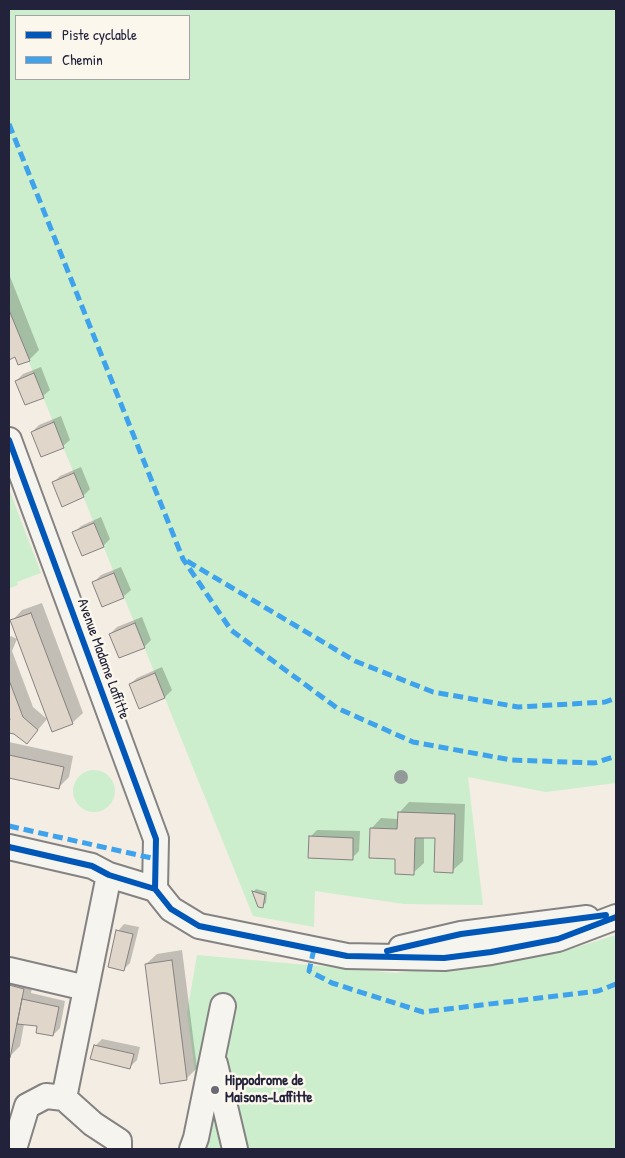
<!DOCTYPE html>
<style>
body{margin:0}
#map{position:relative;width:625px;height:1158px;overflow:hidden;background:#f3ede3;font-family:"Patrick Hand",sans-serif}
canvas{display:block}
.frame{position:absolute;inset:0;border:10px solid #22223b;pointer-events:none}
.legend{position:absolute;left:15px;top:15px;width:175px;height:65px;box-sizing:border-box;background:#fbf7ec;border:1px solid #a4a2a5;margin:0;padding:6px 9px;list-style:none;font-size:15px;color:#22223b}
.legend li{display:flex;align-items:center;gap:10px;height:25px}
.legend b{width:25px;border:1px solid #a4a2a5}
</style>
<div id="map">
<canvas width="625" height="1158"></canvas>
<div class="frame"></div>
<ul class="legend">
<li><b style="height:6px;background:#0057b8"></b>Piste cyclable</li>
<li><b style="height:6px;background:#3ea2ec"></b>Chemin</li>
</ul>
</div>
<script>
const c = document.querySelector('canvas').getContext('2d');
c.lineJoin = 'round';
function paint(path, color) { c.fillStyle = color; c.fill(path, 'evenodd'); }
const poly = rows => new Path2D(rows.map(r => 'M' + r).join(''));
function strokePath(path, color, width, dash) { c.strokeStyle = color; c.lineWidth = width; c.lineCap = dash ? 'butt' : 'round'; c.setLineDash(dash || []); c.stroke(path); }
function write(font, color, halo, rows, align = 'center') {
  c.font = font + ' "Patrick Hand",sans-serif'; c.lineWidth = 5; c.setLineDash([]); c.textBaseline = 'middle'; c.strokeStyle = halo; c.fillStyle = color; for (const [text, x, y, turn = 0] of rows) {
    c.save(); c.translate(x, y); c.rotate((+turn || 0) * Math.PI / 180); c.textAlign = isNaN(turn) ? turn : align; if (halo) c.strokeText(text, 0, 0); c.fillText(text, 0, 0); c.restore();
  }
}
paint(poly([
 [9,9,616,9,616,783,546,792,468,777,483,905,404,904,315,891,314,927,253,916,9,313],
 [16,16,189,16,189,79,16,79],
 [9,489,41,573,17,582,18,585,10,588,9,596],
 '73 791a21 21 0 1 1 42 0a21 21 0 1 1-42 0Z',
 [616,935,616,1149,182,1149,196,1107,194,1064,187,1013,197,955,396,973,558,953]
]), '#cec');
paint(poly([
 [9,274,39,350,29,360,16,356,9,358],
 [41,367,50,390,43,396,25,404,16,381,23,374],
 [61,416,70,440,63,446,42,455,32,432,39,425],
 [81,467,90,489,83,496,53,483,60,476],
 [101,517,110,539,103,546,74,533,81,526],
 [121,567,131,590,124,596,103,605,94,582,101,575],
 [42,603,83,713,72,723,12,621,22,610],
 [142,617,151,640,144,647,110,634,117,627],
 [11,636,17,639,12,651,33,707,47,719,27,743,15,733,9,731,9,638],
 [162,667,172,690,165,697,140,707,130,684,137,678],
 [9,742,73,756,69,777,58,788,9,777],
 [409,802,465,804,463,861,452,871,437,837,424,837,424,863,413,873,397,858,371,829,381,818,398,819,399,813],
 [317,830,360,831,359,851,352,858,310,837],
 [256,889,267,892,266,903,262,906,253,892],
 [124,924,139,927,130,963,123,970,118,931],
 [182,950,197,1068,186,1079,146,964,157,954],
 [9,973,34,978,31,993,65,1001,60,1028,53,1035,39,1025,24,1024,20,1046,10,1056],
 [102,1039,140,1047,137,1060,130,1067,95,1046]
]), '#0003');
const building = poly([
 [9,310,30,361,18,365,15,357,9,360,9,310],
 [34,373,44,398,25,405,15,381,34,373],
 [54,422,64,448,41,457,31,432,54,422],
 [74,473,84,497,62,507,52,482,74,473],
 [94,523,104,547,82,556,72,532,94,523],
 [114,573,124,598,102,607,92,582,114,573],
 [31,613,73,724,52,732,10,620,31,613],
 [135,623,145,648,119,658,109,634,135,623],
 [155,673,165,698,139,709,129,684,155,673],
 [9,680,23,717,38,730,27,744,14,734,9,733,9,719,10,720,9,715,9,680],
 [9,755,64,767,59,789,9,778,9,755],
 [398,812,455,814,453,873,434,872,435,838,415,838,414,875,395,874,395,859,369,858,370,828,397,829,398,812],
 [309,836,353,838,353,860,308,858,309,836],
 [252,891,265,895,263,908,258,907,252,891],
 [116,930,133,934,124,971,108,967,116,930],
 [172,960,187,1080,160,1084,145,964,172,960],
 [9,985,24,989,10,1058,9,1057,9,985],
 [22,999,59,1007,53,1036,36,1033,37,1026,17,1024,22,999],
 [94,1045,134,1054,130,1069,90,1059,94,1045]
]);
paint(building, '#e0d6ca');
strokePath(building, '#848282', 1);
const minor = poly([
 [9,440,156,839,155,889],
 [9,847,92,866,109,875,155,889],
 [155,889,171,909,199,926,347,956,444,958,491,952,558,939,616,917],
 [401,948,461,934,587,918],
 [9,970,86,988],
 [215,1064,235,1149],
 [64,1098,109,875],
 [14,1149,27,1106,46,1096,64,1098,93,1124,119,1141,119,1149],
 [192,1149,196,1138,223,1006]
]);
strokePath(minor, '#848282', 28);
strokePath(minor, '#f6f4ef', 24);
strokePath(poly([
 [9,124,183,559,231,630,337,708,413,742,511,760,595,763,616,756],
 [187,561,355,661,433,692,518,707,605,702,616,698],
 [9,826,156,859],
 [314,949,309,971,332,983,423,1012,598,991,616,984]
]), '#3ea2ec', 5, [10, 5]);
strokePath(poly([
 [9,440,156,839,155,889],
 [9,847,92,866,109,875,155,889],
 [155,889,171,909,199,926,347,956,444,958,491,952,558,939,616,917],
 [387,951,461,934,606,915]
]), '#0057b8', 6);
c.fillStyle = '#939998';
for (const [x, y] of [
 [401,777]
]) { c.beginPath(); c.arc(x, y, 7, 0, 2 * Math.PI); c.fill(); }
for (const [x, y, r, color] of [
 [215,1090,5,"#6b6976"]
]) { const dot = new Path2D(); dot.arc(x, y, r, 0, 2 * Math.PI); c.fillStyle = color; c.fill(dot); strokePath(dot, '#fbf7ec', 2); }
write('15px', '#22223b', '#fbf7ec', [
 ["Avenue Madame Laffitte",103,659,70]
]);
write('bold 15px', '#22223b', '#fbf7ec', [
 ["Hippodrome de",225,1081],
 ["Maisons-Laffitte",225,1098]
], 'left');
</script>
